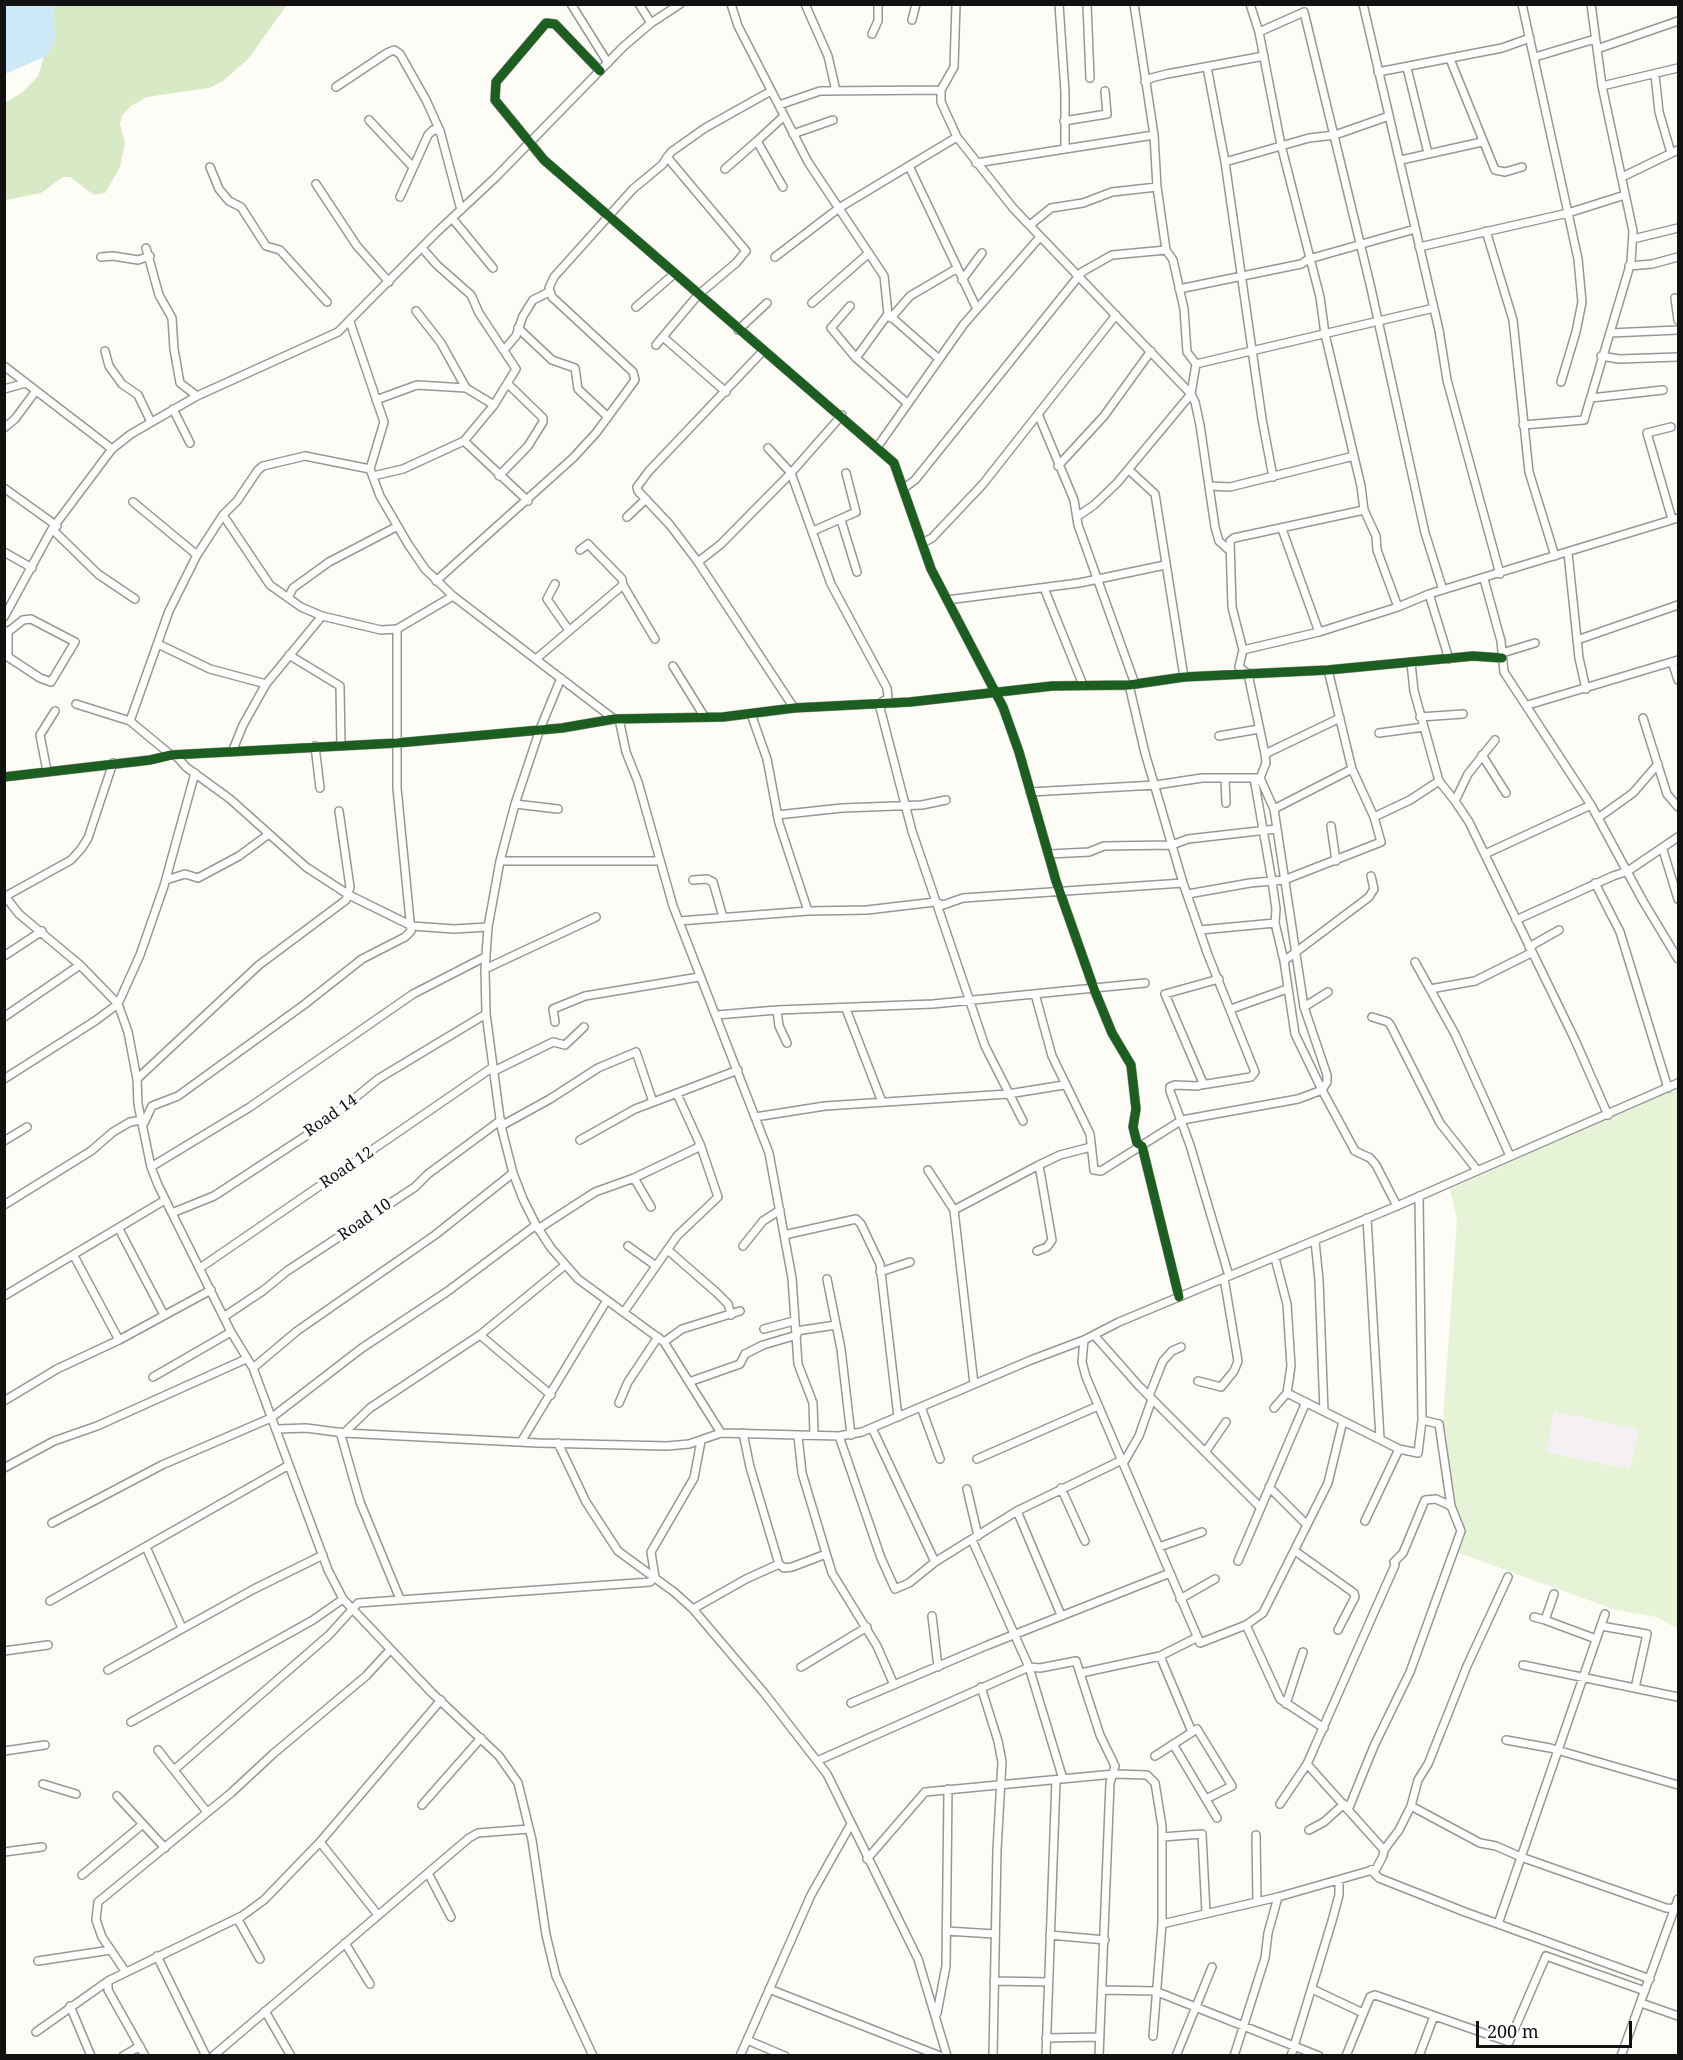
<!DOCTYPE html>
<style>
body{margin:0}
#map{position:relative;width:1683px;height:2060px;overflow:hidden;background:#fdfcf7;font-family:"Noto Serif",serif}
canvas{display:block}
.frame{position:absolute;inset:0;border:6px solid #111;pointer-events:none}
.scale{position:absolute;left:1476px;top:2021px;width:156px;height:27px;box-sizing:border-box;border:3px solid #111;border-top:0;padding-left:8px;font-size:18px;line-height:21px;white-space:nowrap;color:#111;-webkit-text-stroke:4px #fff;paint-order:stroke}
</style>
<div id="map">
<canvas width="1683" height="2060"></canvas>
<div class="frame"></div>
<div class="scale">200 m</div>
</div>
<script>
const c = document.querySelector('canvas').getContext('2d');
c.lineJoin = 'round';
function paint(path, color) { c.fillStyle = color; c.fill(path, 'evenodd'); }
const poly = rows => new Path2D(rows.map(r => 'M' + r).join(''));
function strokePath(path, color, width, dash) { c.strokeStyle = color; c.lineWidth = width; c.lineCap = dash ? 'butt' : 'round'; c.setLineDash(dash || []); c.stroke(path); }
function write(font, color, halo, rows, align = 'center') {
  c.font = font + ' "Noto Serif",serif'; c.lineWidth = 6; c.setLineDash([]); c.textBaseline = 'middle'; c.strokeStyle = halo; c.fillStyle = color; for (const [text, x, y, turn = 0] of rows) {
    c.save(); c.translate(x, y); c.rotate((+turn || 0) * Math.PI / 180); c.textAlign = isNaN(turn) ? turn : align; if (halo) c.strokeText(text, 0, 0); c.fillText(text, 0, 0); c.restore();
  }
}
paint(poly([
 [1553,1412,1638,1429,1630,1469,1546,1452]
]), '#f5f0f3');
paint(poly([
 [1678,1088,1678,1629,1656,1617,1616,1610,1459,1553,1465,1528,1456,1512,1443,1420,1457,1220,1450,1189],
 [1554,1412,1638,1429,1630,1469,1546,1452]
]), '#e7f3d7');
paint(poly([
 [53,5,287,5,248,59,223,81,209,88,147,97,131,106,122,116,120,124,125,143,120,167,105,193,94,195,70,177,63,177,41,193,5,200,4,103,23,92,38,76,44,57,51,49,55,38]
]), '#d8eac5');
paint(poly([
 [4,5,53,5,55,38,51,49,44,57,5,74]
]), '#cde8f7');
const minor = poly([
 [571,4,608,63],
 [639,4,651,23],
 [731,4,738,26,808,162,884,276,888,314,939,359],
 [805,4,828,56,836,91],
 [956,4,954,67,941,90,941,102,957,137,1013,208,1191,394,1117,483,1094,505,1078,516],
 [1059,4,1065,92,1065,149],
 [1087,4,1090,78],
 [1134,4,1154,135,1157,187,1166,250,1173,260,1184,309,1187,352,1196,364],
 [1250,4,1259,32,1281,145,1320,297,1325,334,1361,486,1364,510,1376,536,1377,550,1398,607],
 [1363,4,1439,330,1447,380,1500,574],
 [1522,4,1568,213],
 [912,20,916,4],
 [1259,32,1304,12,1370,284,1425,533,1443,590],
 [872,34,878,21,878,4],
 [1597,49,1678,21],
 [1535,57,1595,39],
 [1450,59,1495,170,1505,172,1522,167],
 [1207,67,1225,162,1262,419,1273,477],
 [1407,68,1428,153],
 [600,71,555,24,546,23,496,82,495,100,544,160,894,463,931,569,1003,707,1019,752,1056,881,1094,989,1112,1033,1131,1065,1136,1109,1133,1127,1137,1143,1142,1146,1179,1297],
 [1378,72,1502,48,1530,38],
 [1655,75,1659,112,1671,153],
 [1145,82,1151,78,1167,74,1264,56],
 [1602,86,1678,68],
 [336,87,387,53,394,50,400,54,426,100,440,131,461,210],
 [779,105,820,91,941,90],
 [369,120,412,166],
 [1064,121,1107,114,1105,91],
 [793,134,833,120],
 [1401,160,1482,142],
 [1225,162,1309,138,1335,135,1389,116],
 [976,163,1154,135],
 [909,166,977,309],
 [210,167,219,189,229,201,241,207,266,246,280,250,327,302],
 [725,169,757,141],
 [1622,177,1678,150],
 [316,184,357,246,389,282],
 [783,187,757,141,784,116],
 [400,197,428,135,433,130,440,131],
 [452,218,493,268],
 [1030,225,1051,208,1083,203,1112,192,1157,187],
 [1486,231,1513,320,1529,472,1555,556],
 [1633,239,1678,228],
 [1419,247,1568,213,1625,195],
 [146,248,159,295,172,318,174,349,180,383,197,396],
 [101,257,113,256,138,260,150,256],
 [775,257,839,208,957,137],
 [1629,266,1652,264,1678,257],
 [962,280,982,253],
 [1179,289,1301,264,1309,259,1415,229],
 [1675,298,1678,320],
 [812,303,869,253],
 [850,306,831,328,856,358,907,403],
 [636,307,674,274],
 [416,311,441,343,466,388,494,405],
 [891,318,910,296,956,269],
 [350,322,384,422,370,469,380,496,408,544,425,569,453,596,614,719],
 [518,328,552,360,575,368,578,389,608,417],
 [738,330,767,303],
 [1610,333,1678,330],
 [663,337,726,392],
 [656,345,698,295,736,263,746,251,667,157],
 [504,350,516,336,523,316,533,300,549,292],
 [105,351,109,366,122,384,138,395,151,422],
 [763,351,649,471,637,487,638,491,670,525,698,562,794,708],
 [1601,356,1619,359,1678,357],
 [856,358,888,314],
 [1196,364,1434,308],
 [1196,364,1191,394,1195,402,1200,425,1215,527,1219,541,1230,551],
 [4,366,112,449],
 [1561,382,1576,332,1582,302,1578,259,1568,213],
 [4,389,26,383],
 [1591,398,1663,390],
 [376,400,417,385,466,388],
 [173,409,190,443],
 [1038,414,1074,500,1078,525,1135,684],
 [1523,425,1584,420,1631,262,1633,231,1602,86,1591,4],
 [1671,427,1647,433,1672,519],
 [4,428,15,419,35,392],
 [464,441,528,501],
 [878,446,964,324,1040,237],
 [768,448,791,473,831,584,887,688,888,698,879,704,912,831,985,1046,1023,1121],
 [1058,466,1104,416,1151,351],
 [1129,470,1155,494,1184,677],
 [373,476,403,469,464,441,494,405,516,369,479,313,471,295,437,265,422,248],
 [499,476,528,446,543,422,543,418,508,384],
 [1210,486,1230,487,1354,456],
 [4,488,57,526],
 [904,488,915,480,1082,272,1112,255,1166,250],
 [133,502,197,555],
 [223,515,270,585,301,607,322,616,381,630,397,629,453,596],
 [627,517,646,499],
 [841,520,857,572],
 [52,529,98,574,135,599],
 [1282,529,1319,632],
 [813,531,856,512,846,473],
 [922,543,932,538,983,484,1116,315],
 [580,550,588,544,622,579,623,585,655,639],
 [4,552,32,568],
 [1568,553,1579,658,1586,689],
 [698,562,721,544,791,473,842,415],
 [1484,579,1501,641,1504,672,1591,805,1643,901,1678,959],
 [436,581,573,458,596,433,635,380,633,372,552,297,549,288,554,277,633,189,662,165,671,152,705,128,771,91],
 [555,584,547,599,568,629],
 [1044,588,1083,685],
 [1429,594,1449,659],
 [288,598,293,588,329,562,396,527],
 [947,600,1079,583,1165,565],
 [4,617,52,529,112,449,131,434,197,396,338,332,437,232,495,178,623,47,651,23,680,4],
 [4,630,8,632,8,657,40,678,51,682,75,642,31,619,23,620,8,632],
 [1577,640,1678,605],
 [158,644,210,669,266,684],
 [1243,650,1232,607,1230,541,1234,538,1364,510],
 [1502,653,1535,643],
 [289,655,340,686,341,746],
 [536,659,623,585],
 [1672,662,1678,680],
 [1411,663,1414,691,1439,781,1455,801],
 [673,666,704,716],
 [561,678,540,729,515,804,500,861,488,927,485,969,486,1014,501,1126,513,1173,523,1199,536,1225,551,1248,578,1279,664,1342,721,1433],
 [1129,685,1145,753,1183,883,1208,955,1255,1072,1251,1077,1201,1085],
 [76,704,130,721,171,755],
 [1528,705,1678,660],
 [751,714,767,759,779,823,808,911],
 [1420,717,1463,714],
 [1643,718,1667,794,1678,807],
 [619,719,626,752,638,782,673,906,769,1153,792,1278,798,1364,813,1403,814,1434],
 [130,721,169,611,197,555,223,515,237,501,258,470,263,466,305,456,370,469],
 [1379,733,1424,727],
 [1219,736,1259,729],
 [1495,740,1468,774,1455,801,1469,822,1575,1040,1608,1115],
 [315,746,320,788],
 [232,752,243,725,266,684,322,616],
 [1265,754,1340,718],
 [1482,755,1506,793],
 [176,756,186,767,230,799,306,867,349,895,412,926,454,929,488,927],
 [47,771,40,735,55,711],
 [4,777,150,760,171,755,397,743,562,728,614,719,723,717,794,708,910,702,1052,686,1129,685,1184,677,1328,670,1473,656,1502,658],
 [1225,778,1226,803],
 [1254,778,1272,881,1276,909,1275,923,1284,961],
 [1030,792,1156,785,1202,778,1260,778],
 [515,804,558,809],
 [1274,809,1352,769],
 [777,815,842,808,922,805,946,800],
 [1374,817,1410,800,1439,781],
 [1598,818,1633,793,1658,764],
 [1331,826,1336,861],
 [1663,850,1678,899],
 [1050,854,1089,852,1104,846,1172,845,1188,839,1276,829],
 [1485,854,1591,805],
 [500,861,659,861],
 [166,880,185,874,198,878,239,856,269,834],
 [693,880,707,879,713,882,723,917],
 [1595,883,1620,932,1668,1088],
 [1188,894,1250,883,1284,880,1381,842,1374,817,1352,769,1328,670],
 [4,895,19,914,80,965,118,1004,128,1032,137,1079,138,1104,151,1167,158,1185,231,1332,253,1368,328,1570,343,1599,432,1693,499,1756,518,1783,532,1840,546,1935,556,1976,593,2056],
 [6,896,71,860,81,849,88,838,113,763],
 [1516,920,1613,876,1628,871,1678,837],
 [679,921,808,911,867,910,935,902,943,905,963,898,1183,883],
 [1200,930,1275,923],
 [1529,947,1559,930],
 [4,956,42,931],
 [1415,962,1455,1034,1510,1156],
 [485,969,596,917],
 [1219,979,1165,994,1203,1083,1198,1086,1175,1085,1170,1087,1170,1091,1190,1145,1229,1276],
 [1430,989,1475,981,1531,953],
 [1035,994,1052,1056,1090,1134,1094,1170,1101,1171,1182,1120,1298,1099,1322,1090,1295,1034,1284,961,1369,897,1374,889,1371,876],
 [1304,1007,1328,992],
 [846,1009,882,1102],
 [1231,1009,1287,989],
 [777,1010,779,1026,787,1043],
 [717,1015,777,1010,933,1004,1145,983],
 [4,1017,80,965],
 [1372,1017,1388,1022,1391,1026,1440,1123,1477,1170],
 [555,1022,553,1009,585,996,699,977],
 [494,1071,553,1042,565,1045,584,1027],
 [4,1079,95,1021,118,1004,140,955,164,886,195,773],
 [137,1079,259,965,346,900,350,887,339,811],
 [755,1117,825,1106,1008,1094,1064,1085],
 [144,1123,152,1106,178,1096,305,1004,362,959,405,937,411,931,397,788,397,629],
 [501,1126,550,1099,598,1068,636,1052,653,1102],
 [580,1140,635,1109,738,1070],
 [4,1141,27,1127],
 [151,1167,250,1107,413,994,485,957],
 [928,1170,954,1210,974,1384],
 [634,1178,697,1148,700,1144],
 [4,1205,91,1151,113,1132,130,1122,142,1120],
 [1397,1206,1376,1165,1370,1158,1355,1151,1322,1090,1327,1082,1327,1075,1304,1007,1274,809,1260,778,1266,763,1265,754,1248,674,1239,667,1243,650,1319,632,1398,607,1429,594,1678,518],
 [954,1210,1039,1165,1060,1155,1091,1147],
 [172,1213,214,1196,321,1126,378,1079,486,1014],
 [1367,1218,1380,1438],
 [119,1229,164,1315],
 [538,1229,595,1192,634,1178,651,1207],
 [784,1235,856,1219,861,1224,880,1264,898,1417],
 [1315,1241,1319,1280,1324,1411],
 [628,1246,656,1266],
 [743,1246,763,1221,780,1210],
 [669,1251,717,1293,728,1304,731,1315],
 [1037,1251,1047,1247,1052,1240,1039,1165],
 [74,1256,119,1340],
 [200,1268,493,1067],
 [880,1272,910,1262],
 [827,1279,841,1349,851,1435],
 [4,1296,165,1200],
 [624,1312,677,1236,718,1197,700,1144,677,1094],
 [225,1316,264,1290,287,1271,415,1187,428,1174,501,1120],
 [764,1329,794,1321],
 [796,1331,836,1325],
 [480,1335,551,1395],
 [1094,1335,1139,1386,1260,1507],
 [1084,1340,1082,1362,1086,1377,1200,1643,1246,1625,1263,1613,1328,1483,1343,1421],
 [664,1342,682,1329,740,1311],
 [253,1368,297,1331,435,1235,513,1173],
 [153,1377,231,1332],
 [1198,1381,1221,1387,1234,1371,1238,1361,1224,1278],
 [689,1382,740,1364,745,1354,763,1345,797,1335],
 [1287,1393,1399,1449,1418,1453,1422,1420,1419,1196],
 [1149,1396,1163,1361,1172,1351,1181,1347],
 [4,1401,57,1369,119,1340,211,1290],
 [619,1403,628,1382,658,1337],
 [921,1407,940,1459],
 [1274,1408,1287,1393,1291,1366,1287,1304,1275,1258],
 [872,1428,935,1562],
 [277,1429,306,1428,344,1433,538,1443,667,1446,689,1444,721,1433,839,1436,862,1432,1031,1360,1084,1340,1119,1322,1397,1206,1678,1083],
 [340,1432,360,1502,400,1599],
 [344,1433,370,1408,480,1335,564,1266],
 [743,1433,750,1467,779,1564],
 [798,1436,802,1473,832,1573,877,1646,894,1685],
 [839,1436,881,1558,895,1589,909,1583,935,1562,1017,1511,1122,1460],
 [521,1442,607,1300],
 [558,1443,586,1502,618,1551,674,1592,693,1609,765,1694,827,1774,918,1959,947,2056],
 [1206,1451,1226,1422],
 [977,1459,1098,1406],
 [1124,1462,1139,1436,1152,1399],
 [4,1468,54,1441,97,1426,246,1359],
 [1269,1487,1307,1525],
 [1061,1488,1085,1541],
 [967,1489,978,1536],
 [1017,1511,1061,1615],
 [1365,1521,1399,1449],
 [52,1523,162,1465,271,1418,362,1348,448,1291,536,1225],
 [972,1540,1029,1667,1063,1779],
 [146,1547,182,1628],
 [1159,1547,1202,1532],
 [1295,1551,1354,1593,1355,1597,1338,1630],
 [1238,1561,1306,1402],
 [779,1564,784,1568,792,1567,826,1554],
 [1554,1594,1545,1620,1596,1639],
 [1180,1599,1215,1579],
 [50,1601,289,1465],
 [693,1609,746,1579,779,1564],
 [932,1616,938,1667],
 [1534,1617,1545,1620],
 [1246,1625,1280,1699,1324,1728],
 [1601,1626,1647,1634,1635,1688],
 [4,1651,48,1645],
 [1160,1656,1192,1732],
 [1523,1665,1678,1697],
 [801,1667,867,1627],
 [108,1670,254,1589,323,1555],
 [1081,1673,1160,1656,1196,1638],
 [981,1687,998,1741,1002,1762,997,1850,993,2056],
 [851,1703,988,1645,1170,1573],
 [1286,1704,1303,1652],
 [131,1722,313,1620,343,1599],
 [1506,1740,1550,1748,1678,1785],
 [1173,1744,1217,1818],
 [158,1750,207,1812],
 [4,1751,45,1745],
 [1155,1756,1197,1729,1232,1786,1206,1799],
 [817,1761,1029,1667,1040,1668,1076,1661,1100,1735,1115,1766,1110,1783,1099,2056],
 [174,1770,329,1635,358,1603,650,1582,655,1577,651,1552,694,1478,701,1441],
 [43,1784,76,1794],
 [117,1796,165,1848],
 [1280,1804,1307,1764,1395,1565,1394,1562,1403,1553,1425,1500,1436,1499,1451,1506],
 [422,1805,481,1738],
 [1411,1806,1480,1843,1496,1846,1521,1857],
 [1348,1810,1374,1746,1410,1672,1461,1531,1451,1506,1439,1424,1422,1420],
 [1309,1830,1324,1822,1344,1804],
 [1256,1835,1257,1901],
 [1162,1837,1202,1834,1206,1913],
 [320,1842,378,1915],
 [1384,1850,1399,1830,1411,1806,1418,1780,1428,1764,1467,1666,1508,1577],
 [4,1852,42,1847],
 [1521,1857,1666,1908,1678,1909],
 [867,1859,925,1792,1114,1774,1147,1775,1155,1783,1162,1826,1162,1924,1153,2036],
 [1371,1870,1379,1878,1465,1912,1650,1979],
 [428,1873,451,1917],
 [82,1875,143,1824],
 [237,1918,260,1959],
 [1162,1924,1278,1897,1376,1869,1383,1856,1384,1850,1307,1764],
 [1498,1924,1605,1614],
 [946,1931,995,1934],
 [1050,1935,1105,1940],
 [345,1943,370,1984],
 [157,1956,206,2056],
 [38,1961,111,1950],
 [125,1971,102,1937,96,1920,98,1902,231,1793,273,1754,366,1676,390,1650],
 [994,1981,1048,1982],
 [769,1989,940,2056],
 [1312,1989,1363,2013],
 [1103,1990,1155,1991,1319,2056],
 [1641,2003,1678,2016],
 [70,2006,91,2056],
 [265,2011,291,2056],
 [937,2013,946,1966,948,1789],
 [36,2032,108,1981],
 [1046,2038,1100,2037],
 [747,2040,785,2056],
 [123,2056,140,2046],
 [145,2056,108,1990,108,1981,242,1916,264,1900,320,1842,441,1700],
 [213,2056,469,1838,478,1833,529,1829],
 [740,2056,811,1895,851,1824],
 [1046,2056,1056,1780],
 [1176,2056,1212,1967],
 [1234,2056,1265,1958,1268,1933,1278,1897],
 [1291,2056,1332,1921,1339,1895,1339,1881],
 [1346,2056,1370,1997,1375,1995,1509,2042,1546,1956,1645,1991],
 [1419,2056,1434,2016],
 [1621,2056,1678,1899]
]);
strokePath(minor, '#979795', 10);
strokePath(minor, '#fffffe', 7);
strokePath(poly([
 [600,71,555,24,546,23,496,82,495,100,544,160,894,463,931,569,1003,707,1019,752,1056,881,1094,989,1112,1033,1131,1065,1136,1109,1133,1127,1137,1143,1142,1146,1179,1297],
 [4,777,150,760,171,755,397,743,562,728,614,719,723,717,794,708,910,702,1052,686,1129,685,1184,677,1328,670,1473,656,1502,658]
]), '#1b5e20', 9);
write('16px', '#111', '#fff', [
 ["Road 14",331,1116,-35],
 ["Road 12",347,1168,-34],
 ["Road 10",365,1220,-35]
]);
</script>
